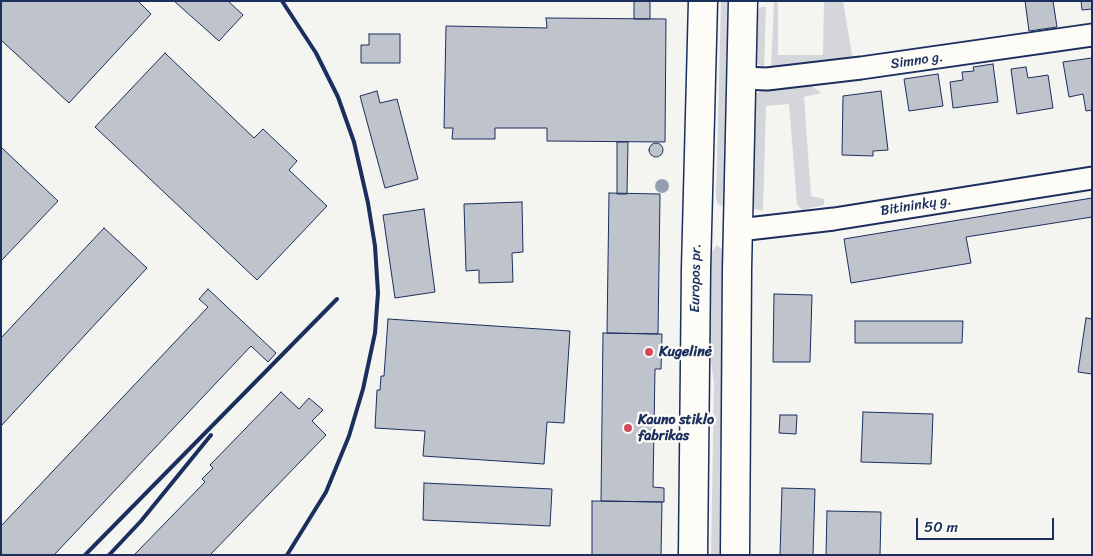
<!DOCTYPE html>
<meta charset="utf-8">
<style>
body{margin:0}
#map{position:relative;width:1093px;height:556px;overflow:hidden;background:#f4f4f1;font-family:Sriracha,sans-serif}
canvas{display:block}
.frame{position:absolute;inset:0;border:2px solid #1b2f5e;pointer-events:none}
.scale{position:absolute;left:916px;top:518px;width:138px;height:22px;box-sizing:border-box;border:2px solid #1b2f5e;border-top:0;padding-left:6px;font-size:15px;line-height:18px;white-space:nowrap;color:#1b2f5e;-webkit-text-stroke:4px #fdfcf7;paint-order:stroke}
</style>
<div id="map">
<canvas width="1093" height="556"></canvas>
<div class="frame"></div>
<div class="scale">50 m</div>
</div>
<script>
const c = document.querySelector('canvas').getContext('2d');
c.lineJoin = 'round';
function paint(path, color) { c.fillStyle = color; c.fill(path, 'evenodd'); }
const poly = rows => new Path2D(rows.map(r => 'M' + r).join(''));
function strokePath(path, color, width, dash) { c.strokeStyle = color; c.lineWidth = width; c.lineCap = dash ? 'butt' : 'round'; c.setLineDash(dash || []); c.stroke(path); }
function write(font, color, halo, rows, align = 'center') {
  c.font = font + ' Sriracha,sans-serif'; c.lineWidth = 4.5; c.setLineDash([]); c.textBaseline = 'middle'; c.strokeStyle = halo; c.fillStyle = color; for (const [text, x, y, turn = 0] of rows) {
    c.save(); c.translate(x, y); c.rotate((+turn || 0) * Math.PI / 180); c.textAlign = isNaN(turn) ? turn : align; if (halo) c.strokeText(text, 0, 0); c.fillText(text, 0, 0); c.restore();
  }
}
paint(poly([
 [721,1,732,1,725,203,722,206,718,204,716,198],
 [774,1,778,1,778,55,823,55,824,1,843,1,853,61,771,70],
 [762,7,766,7,764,67,756,63,751,52,750,46,759,8],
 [808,83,821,93,804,97,811,196,824,199,824,205,802,210,797,204,789,104,766,106,763,211,752,208,750,201,752,101,756,94,767,88],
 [717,245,726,253,723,555,711,555,714,384,709,345,710,254]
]), '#d4d6db');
const building = poly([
 [1,1,138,1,151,14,69,103,1,40,1,1],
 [174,1,228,1,243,15,219,41,174,1],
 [634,1,650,1,650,19,634,19,634,1],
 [1025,1,1053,1,1057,27,1029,31,1025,1],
 [1081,1,1092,1,1092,9,1082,10,1081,1],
 [546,18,666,19,665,142,547,141,547,128,495,128,495,139,452,139,453,128,444,128,446,26,547,28,546,18],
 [369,34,400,34,400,63,361,63,361,45,369,45,369,34],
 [165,53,254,138,263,129,297,161,289,170,327,206,257,280,95,127,165,53],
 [1092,58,1092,110,1086,111,1083,94,1069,97,1063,62,1092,58],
 [993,64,998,102,953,108,950,82,963,80,962,72,974,71,973,67,993,64],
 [1026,67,1028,78,1048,75,1053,108,1017,114,1011,69,1026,67],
 [938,74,943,106,909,111,904,79,938,74],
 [377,91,380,103,397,99,418,179,385,188,360,96,377,91],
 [881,91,888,150,873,151,873,156,842,155,843,96,881,91],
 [617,142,628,142,627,194,617,194,617,142],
 '649 150a7 7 0 1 1 14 0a7 7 0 1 1-14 0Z',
 [1,147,58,201,1,261,1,147],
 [609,193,660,194,658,334,607,333,609,193],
 [1092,198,1092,217,966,237,971,263,851,283,844,239,1092,198],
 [522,202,523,252,512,253,513,282,479,283,479,270,466,271,464,204,522,202],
 [424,209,435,292,395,298,383,215,424,209],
 [104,228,147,268,1,426,1,338,104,228],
 [208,289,276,353,268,362,251,346,54,555,1,555,1,526,208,307,199,299,208,289],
 [774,294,812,295,810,362,773,362,774,294],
 [1086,318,1092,319,1092,374,1078,372,1086,318],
 [388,319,570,331,564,423,547,422,544,464,423,456,425,431,375,428,377,390,380,390,381,376,384,376,388,319],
 [855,321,963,321,962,343,855,343,855,321],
 [603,333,662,334,661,369,655,369,653,487,664,488,664,502,601,501,603,333],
 [281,392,299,409,309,398,323,410,312,421,326,435,210,555,134,555,205,482,202,479,213,468,210,465,281,392],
 [863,412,933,414,931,464,861,462,863,412],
 [780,415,797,415,796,434,779,433,780,415],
 [424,483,552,489,550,526,423,520,424,483],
 [782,488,815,489,813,555,780,555,782,488],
 [592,501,662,502,661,555,592,555,592,501],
 [827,511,881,512,880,555,826,555,827,511]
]);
paint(building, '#bfc3cc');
strokePath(building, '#1b2f5e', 1);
const minor = poly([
 [742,78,767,79,861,68,1092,35],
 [739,230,834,219,1092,178]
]);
const major = poly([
 [693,555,696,269,703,1],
 [735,555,737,269,743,1]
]);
strokePath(minor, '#1b2f5e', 25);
strokePath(major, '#1b2f5e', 31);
strokePath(minor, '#fdfcf7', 21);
strokePath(major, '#fdfcf7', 28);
strokePath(poly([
 [282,1,316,53,338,97,354,142,368,203,375,246,378,293,375,333,363,389,349,436,326,492,287,555],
 [85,555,337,299],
 [109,555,141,521,211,435]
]), '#1b2f5e', 4);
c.fillStyle = '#969fb1';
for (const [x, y] of [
 [662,186]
]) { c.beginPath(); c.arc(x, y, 7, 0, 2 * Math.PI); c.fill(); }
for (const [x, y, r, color] of [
 [649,352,5,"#d1495b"],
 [628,428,5,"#d1495b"]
]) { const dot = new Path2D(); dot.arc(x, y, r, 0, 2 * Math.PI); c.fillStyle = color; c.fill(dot); strokePath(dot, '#fdfcf7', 2); }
write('14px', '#1b2f5e', '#fdfcf7', [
 ["Simno g.",917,61,-8],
 ["Bitininkų g.",916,206,-9],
 ["Europos pr.",696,278,-89]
]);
write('bold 14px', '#1b2f5e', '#fdfcf7', [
 ["Kugelinė",659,352],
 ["Kauno stiklo",638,420],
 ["fabrikas",638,436]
], 'left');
</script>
